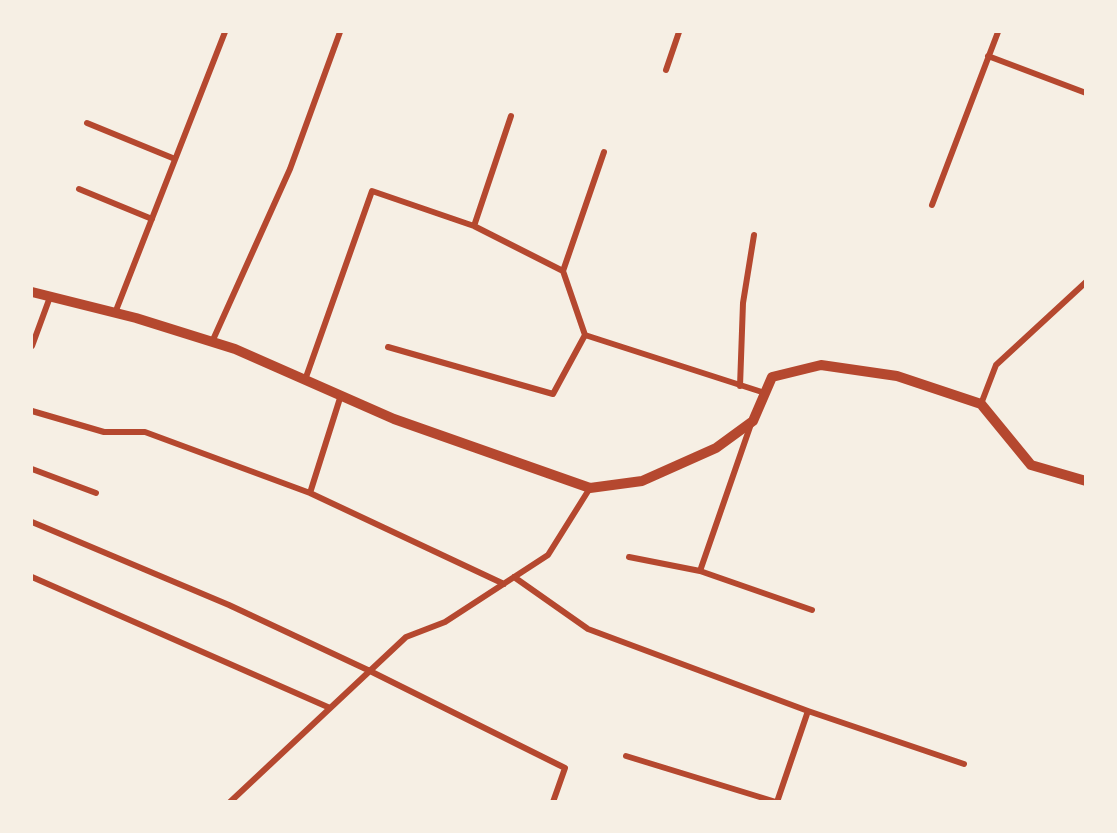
<!DOCTYPE html>
<style>
body{margin:0}
#map{position:relative;width:1117px;height:833px;overflow:hidden;background:#f6efe4;font-family:"Noto Sans",sans-serif}
canvas{display:block}
.frame{position:absolute;inset:0;border:33px solid #f6efe4;pointer-events:none}
</style>
<div id="map">
<canvas width="1117" height="833"></canvas>
<div class="frame"></div>
</div>
<script>
const c = document.querySelector('canvas').getContext('2d');
c.lineJoin = 'round';
const poly = rows => new Path2D(rows.map(r => 'M' + r).join(''));
function strokePath(path, color, width, dash) { c.strokeStyle = color; c.lineWidth = width; c.lineCap = dash ? 'butt' : 'round'; c.setLineDash(dash || []); c.stroke(path); }
strokePath(poly([
 [988,56,1086,93],
 [666,70,679,32],
 [87,123,175,159],
 [79,189,152,219],
 [932,205,998,32],
 [474,226,511,116],
 [563,271,604,152],
 [115,313,225,32],
 [212,342,290,169,340,32],
 [32,346,50,297],
 [388,347,553,394,585,335],
 [305,380,372,191,474,226,563,271,585,335,765,393],
 [740,386,743,303,754,235],
 [981,404,996,365,1086,282],
 [32,411,104,432,145,432,310,493,504,584],
 [32,469,96,493],
 [310,493,341,395],
 [32,522,229,605,370,671,565,768,553,802],
 [629,557,700,571,812,610],
 [700,571,751,424],
 [32,577,330,708],
 [514,577,588,629,808,711,777,802],
 [808,711,964,764],
 [626,756,776,802],
 [230,802,406,637,445,622,548,555,590,488]
]), '#b5482f', 6);
strokePath(poly([
 [32,292,136,318,235,349,394,419,590,488,642,481,716,448,753,421,772,377,821,365,897,376,981,404,1031,465,1086,481]
]), '#b5482f', 10);
</script>
